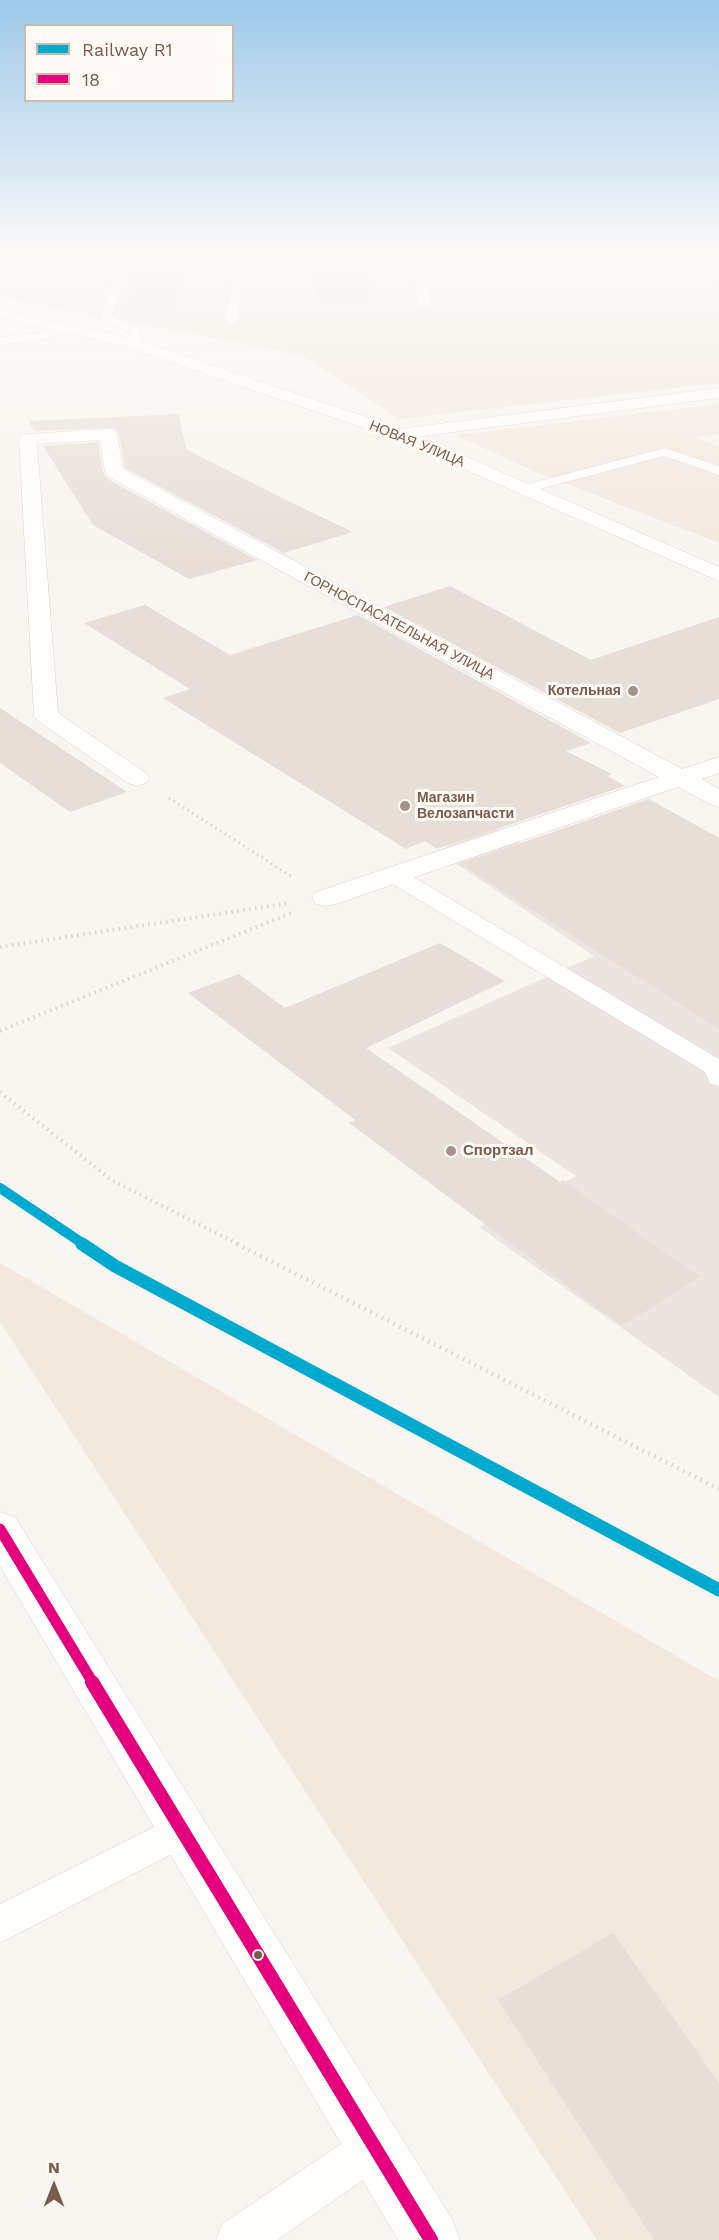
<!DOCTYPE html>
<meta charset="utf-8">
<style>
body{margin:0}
#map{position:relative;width:719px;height:2240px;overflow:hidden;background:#f9f5f0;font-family:"Work Sans",sans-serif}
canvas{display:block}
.legend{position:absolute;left:24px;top:24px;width:210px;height:78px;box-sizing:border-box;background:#fffaf3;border:2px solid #cabbb1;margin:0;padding:8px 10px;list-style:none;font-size:18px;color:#7a5c4d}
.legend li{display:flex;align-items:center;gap:12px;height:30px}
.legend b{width:30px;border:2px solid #cabbb1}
.north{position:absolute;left:24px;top:2156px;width:60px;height:60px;-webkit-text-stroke:4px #fffaf3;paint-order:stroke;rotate:0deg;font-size:16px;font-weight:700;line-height:24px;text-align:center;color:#7a5c4d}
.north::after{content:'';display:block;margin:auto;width:21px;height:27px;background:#7a5c4d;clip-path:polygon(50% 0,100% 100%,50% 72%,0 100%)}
</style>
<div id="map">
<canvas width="719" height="2240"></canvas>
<ul class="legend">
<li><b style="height:8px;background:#00a9ce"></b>Railway R1</li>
<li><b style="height:8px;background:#e5007d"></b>18</li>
</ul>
<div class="north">N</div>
</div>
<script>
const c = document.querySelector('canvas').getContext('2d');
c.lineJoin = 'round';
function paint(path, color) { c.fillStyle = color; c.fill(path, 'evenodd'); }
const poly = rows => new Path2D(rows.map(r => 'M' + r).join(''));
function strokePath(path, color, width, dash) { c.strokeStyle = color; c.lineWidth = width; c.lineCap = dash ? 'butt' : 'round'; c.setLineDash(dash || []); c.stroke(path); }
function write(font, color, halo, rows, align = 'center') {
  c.font = font + ' "Work Sans",sans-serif'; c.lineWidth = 6; c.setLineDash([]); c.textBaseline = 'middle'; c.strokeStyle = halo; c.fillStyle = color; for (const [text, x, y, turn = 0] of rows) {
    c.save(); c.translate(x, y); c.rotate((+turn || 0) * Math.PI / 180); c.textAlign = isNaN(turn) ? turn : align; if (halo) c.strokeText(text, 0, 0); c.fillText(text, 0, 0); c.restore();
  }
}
paint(poly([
 [0,253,719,253,719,383,400,419,301,355,0,297],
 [719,404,719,434,693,437,719,446,719,543,533,471,455,435],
 [0,1263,719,1681,719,2240,597,2240,0,1322]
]), '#f2e8de');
paint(poly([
 [494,828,719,963,719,1397,479,1227,576,1176,388,1048,594,956,437,851]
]), '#ede5e0');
paint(poly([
 [142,253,190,253,172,313,119,313],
 [318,253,368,253,370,302,316,302],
 [179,414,186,449,286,500,353,532,284,553,125,468,119,434,114,428,34,431,28,421],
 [98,442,103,472,106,478,257,560,189,579,93,525,43,446],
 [450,586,591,660,719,617,719,699,620,733,384,607],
 [145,605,230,655,358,615,591,743,566,751,612,774,608,776,625,786,437,849,425,841,406,849,163,698,190,689,84,623],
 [0,708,127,792,70,812,0,763],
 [649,799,719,838,719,1029,460,864],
 [440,943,505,981,366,1048,560,1182,563,1180,700,1277,622,1326,349,1123,355,1120,188,993,239,974,285,1008],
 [613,1933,719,2083,719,2240,654,2240,498,2000]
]), '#e6ded7');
const lane = poly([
 [125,253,135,253,111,316,141,330,140,342,128,346,122,342,130,337,129,332,99,318,125,253],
 [238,253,248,253,237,321,231,325,225,321,238,253],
 [410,253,420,253,431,305,429,307,425,308,419,305,410,253],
 [64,324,68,325,68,331,45,339,0,345,0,337,39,333,64,324],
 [665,448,719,466,719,475,664,456,525,493,518,489,520,486,665,448],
 [394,869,402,870,719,1059,719,1086,710,1084,705,1072,386,880,383,875,386,870,394,869],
 [182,1813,195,1818,201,1830,195,1842,0,1943,0,1904,182,1813],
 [374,2125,389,2132,396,2147,389,2162,277,2240,216,2240,222,2224,359,2132,374,2125]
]);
const street = poly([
 [719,388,719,398,399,439,393,438,390,434,393,430,399,429,719,388],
 [108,429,114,430,117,434,123,469,682,769,719,757,719,773,702,779,719,789,719,807,710,804,678,787,336,904,326,906,316,904,312,898,316,892,659,777,107,476,105,472,100,440,37,444,58,713,146,773,150,778,146,783,137,786,128,783,38,721,34,716,19,439,22,435,28,434,108,429]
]);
const secondary = poly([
 [0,310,134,339,405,430,719,567,719,581,393,438,124,346,0,318,0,310],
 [0,1512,15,1517,452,2219,460,2240,398,2240,0,1566,0,1512]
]);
strokePath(lane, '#d7d1cb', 1);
strokePath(street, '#d7d1cb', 1);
strokePath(secondary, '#d9d2cb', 1);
strokePath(poly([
 [180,325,202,321]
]), '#dcd5d0', 1.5, [1, 2]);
strokePath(poly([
 [169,798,294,878]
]), '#dcd5d0', 3, [1.5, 4]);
strokePath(poly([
 [0,947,290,903],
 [0,1031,291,913],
 [0,1092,113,1181,240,1245]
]), '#dcd5d0', 4, [1.5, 4.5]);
strokePath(poly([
 [237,1244,719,1489]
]), '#dcd5d0', 4.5, [1.5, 5]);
paint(lane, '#fefefd');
paint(street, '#fefefd');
paint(secondary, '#fefefd');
strokePath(poly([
 [0,1529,93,1683]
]), '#e5007d', 11);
strokePath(poly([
 [92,1682,431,2240]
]), '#e5007d', 14);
strokePath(poly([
 [0,1188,85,1245]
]), '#00a9ce', 10);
strokePath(poly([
 [82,1244,115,1266,719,1590]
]), '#00a9ce', 13);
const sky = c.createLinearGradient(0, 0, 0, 567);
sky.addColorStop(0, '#9ec9e9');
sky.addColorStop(0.45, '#fcfaf8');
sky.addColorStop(1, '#fcfaf800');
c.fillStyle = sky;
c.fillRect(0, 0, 719, 567);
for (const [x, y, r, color] of [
 [633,691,6,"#a69286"],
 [405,806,6,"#a69286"],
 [451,1151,6,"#a69286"],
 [258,1955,5,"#7a5c4d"]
]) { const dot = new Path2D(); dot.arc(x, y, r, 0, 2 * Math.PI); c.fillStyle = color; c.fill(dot); strokePath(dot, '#fffaf3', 2); }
write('14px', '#7a5c4d', '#fffaf3', [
 ["НОВАЯ УЛИЦА",417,444,22],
 ["ГОРНОСПАСАТЕЛЬНАЯ УЛИЦА",399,626,28]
]);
write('bold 14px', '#7a5c4d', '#fffaf3', [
 ["Котельная",621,691],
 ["Магазин",417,798,"left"],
 ["Велозапчасти",417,814,"left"]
], 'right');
write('bold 15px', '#7a5c4d', '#fffaf3', [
 ["Спортзал",463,1151]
], 'left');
</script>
